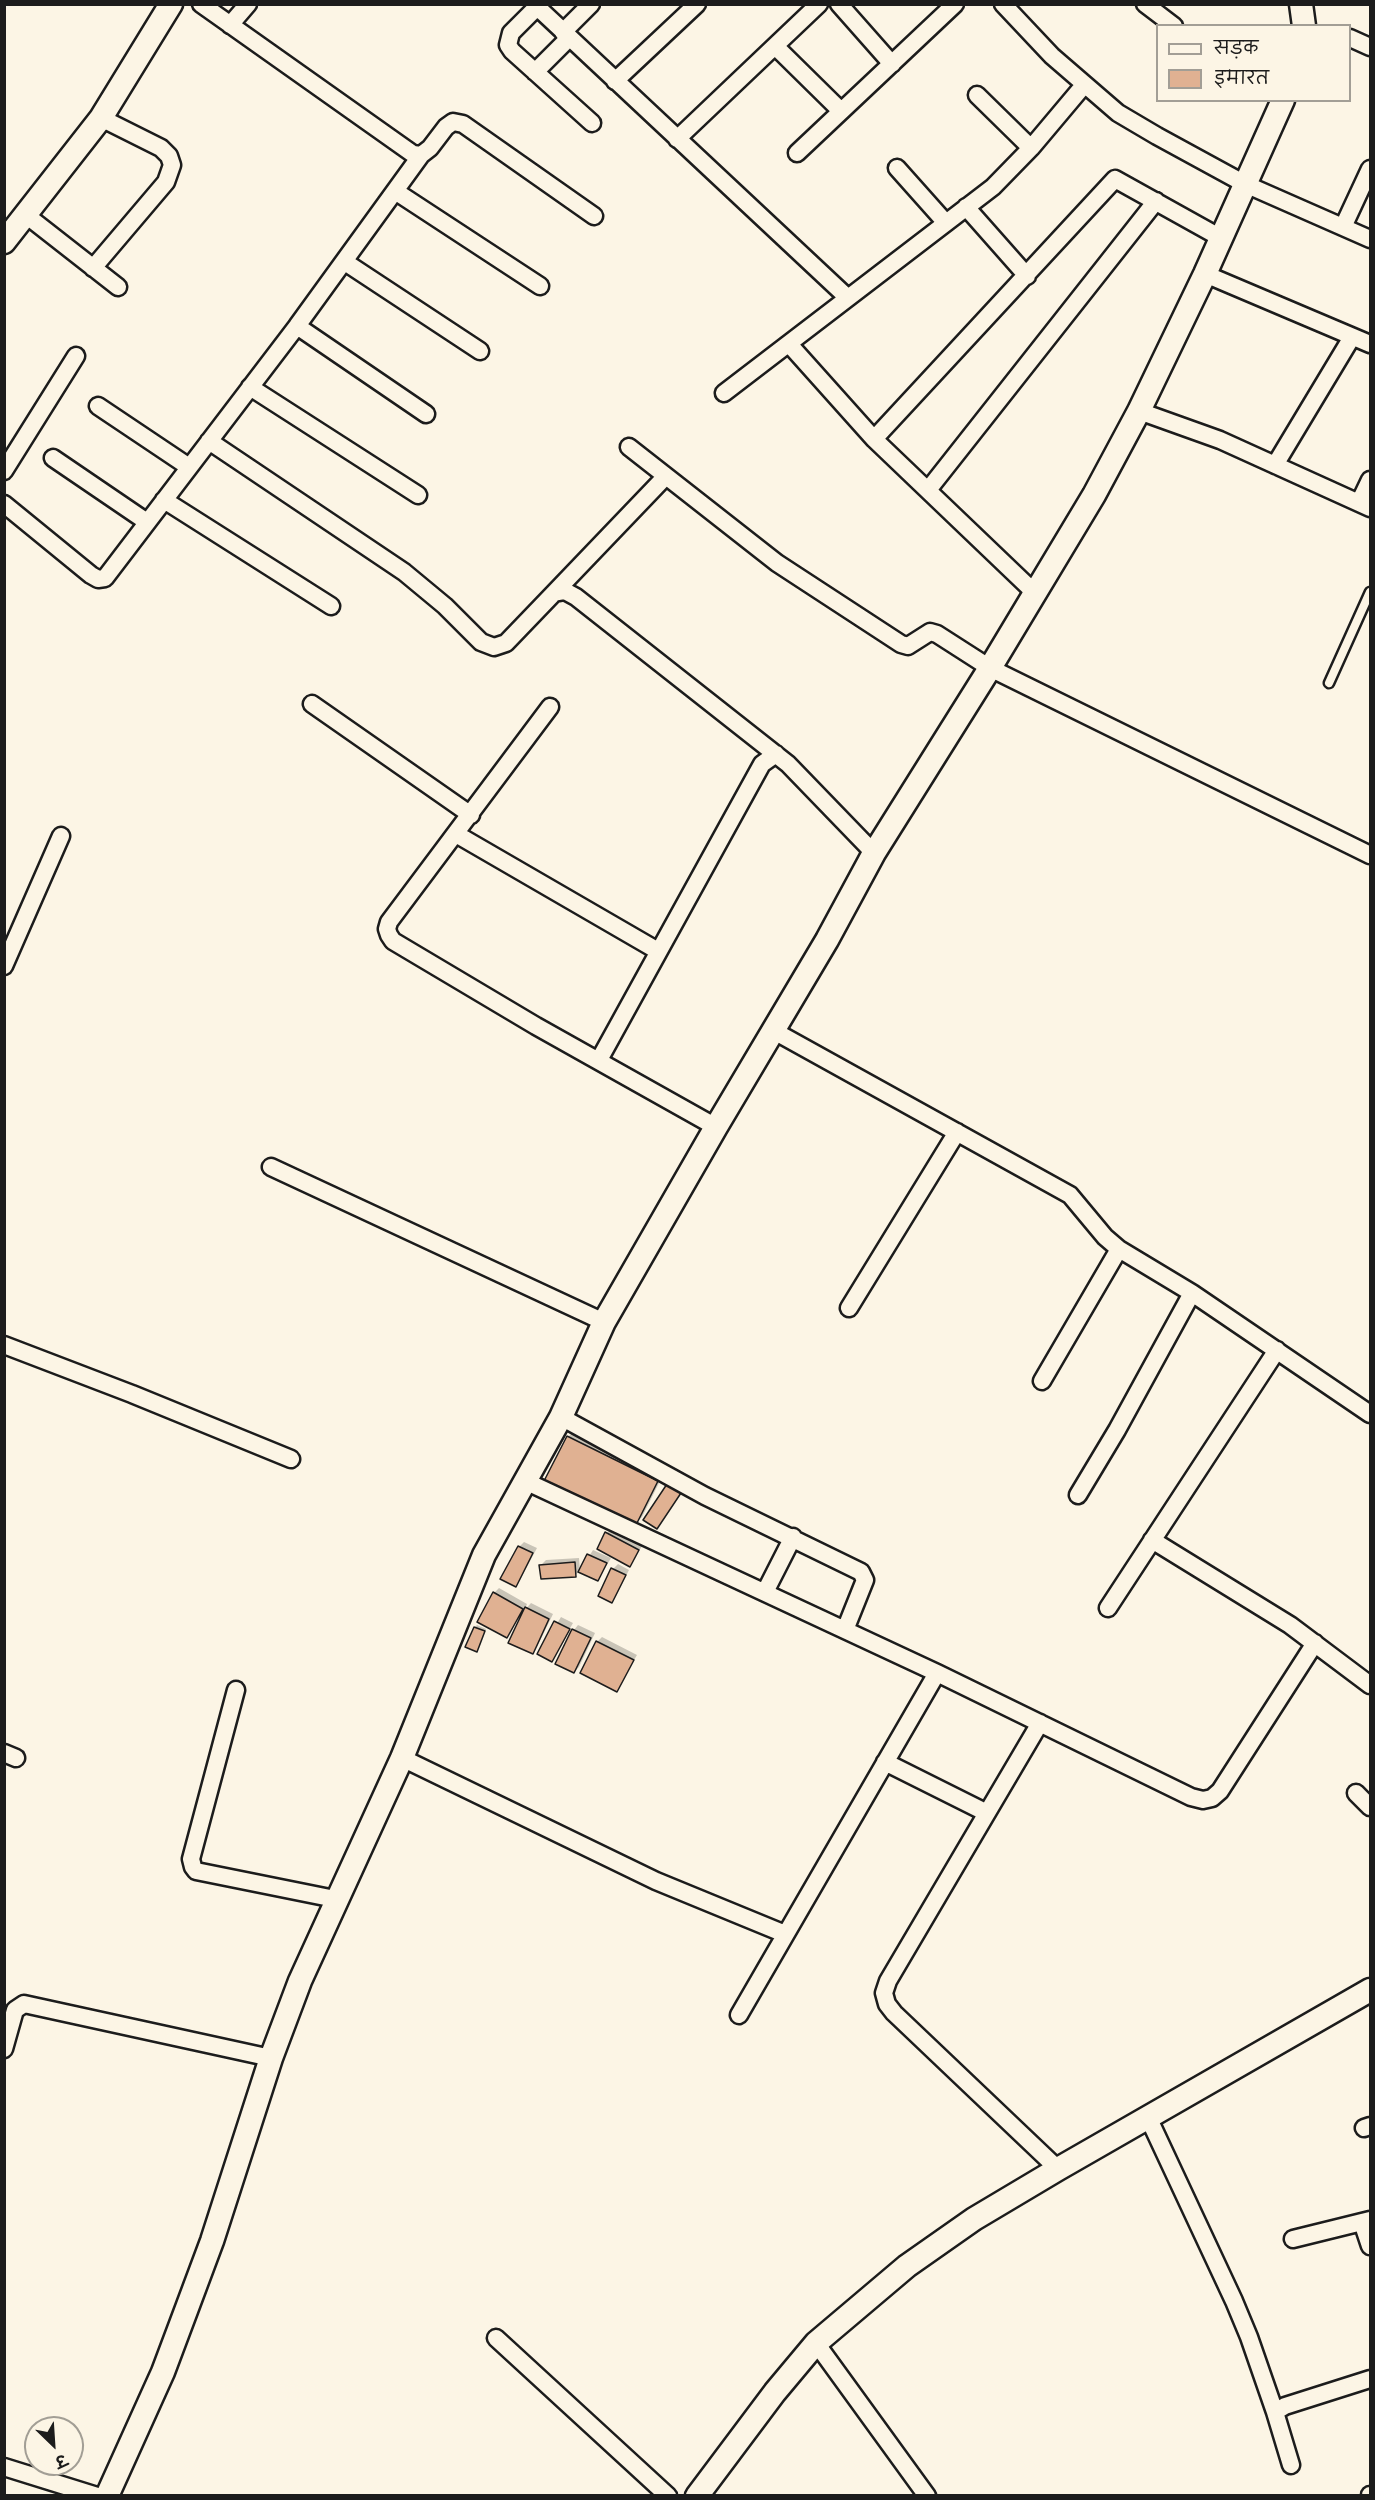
<!DOCTYPE html>
<meta charset="utf-8">
<style>
body{margin:0}
#map{position:relative;width:1375px;height:2500px;overflow:hidden;background:#fcf5e5;font-family:Itim,"Playpen Sans Deva",sans-serif}
canvas{display:block}
.frame{position:absolute;inset:0;border:6px solid #1c1c1c;pointer-events:none}
.legend{position:absolute;left:1156px;top:24px;width:195px;height:78px;box-sizing:border-box;background:#fcf5e5;border:2px solid #a29e95;margin:0;padding:8px 10px;list-style:none;font-size:18px;color:#1c1c1c}
.legend li{display:flex;align-items:center;gap:12px;height:30px}
.legend b{width:30px;border:2px solid #a29e95}
.north{position:absolute;left:24px;top:2416px;width:60px;height:60px;box-sizing:border-box;background:#fcf5e5;border:2px solid #a29e95;border-radius:50%;rotate:155deg;font-size:16px;font-weight:700;line-height:24px;text-align:center;color:#1c1c1c}
.north::after{content:'';display:block;margin:auto;width:21px;height:27px;background:#1c1c1c;clip-path:polygon(50% 0,100% 100%,50% 72%,0 100%)}
</style>
<div id="map">
<canvas width="1375" height="2500"></canvas>
<div class="frame"></div>
<ul class="legend">
<li><b style="height:8px;background:#fcf5e5"></b>सड़क</li>
<li><b style="height:16px;background:#e0b192"></b>इमारत</li>
</ul>
<div class="north">उ</div>
</div>
<script>
const c = document.querySelector('canvas').getContext('2d');
c.lineJoin = 'round';
function paint(path, color) { c.fillStyle = color; c.fill(path, 'evenodd'); }
const poly = rows => new Path2D(rows.map(r => 'M' + r).join(''));
function strokePath(path, color, width, dash) { c.strokeStyle = color; c.lineWidth = width; c.lineCap = dash ? 'butt' : 'round'; c.setLineDash(dash || []); c.stroke(path); }
paint(poly([
 [576,1429,664,1473,642,1517,634,1525,546,1481,569,1436],
 [612,1528,643,1545,629,1565,607,1533],
 [524,1542,537,1548,520,1580,515,1585,519,1547],
 [593,1550,611,1558,598,1580,580,1571],
 [579,1558,580,1571,575,1575,541,1565,546,1560],
 [618,1564,629,1570,616,1596,612,1601,613,1569],
 [499,1588,527,1604,524,1611,531,1603,553,1614,537,1647,532,1652,522,1617,520,1616,506,1637,494,1593],
 [561,1617,573,1623,552,1660,539,1653],
 [477,1625,486,1629,479,1648,475,1627],
 [578,1625,595,1633,579,1667,574,1672,574,1630],
 [602,1637,637,1655,616,1690,582,1672,597,1642]
]), '#0003');
const building = poly([
 [567,1436,658,1481,635,1527,544,1481,567,1436],
 [667,1484,681,1493,657,1529,643,1520,667,1484],
 [605,1532,639,1550,630,1567,597,1549,605,1532],
 [518,1546,533,1553,516,1587,500,1579,518,1546],
 [587,1554,607,1563,598,1581,578,1572,587,1554],
 [575,1562,576,1577,541,1579,539,1565,575,1562],
 [611,1568,626,1575,612,1603,598,1596,611,1568],
 [493,1592,523,1609,507,1638,477,1622,493,1592],
 [525,1607,549,1619,533,1654,508,1643,525,1607],
 [554,1621,570,1629,552,1662,537,1654,554,1621],
 [474,1627,485,1631,477,1652,465,1647,474,1627],
 [572,1629,591,1638,574,1673,555,1664,572,1629],
 [596,1641,634,1660,617,1692,580,1673,596,1641]
]);
paint(building, '#e0b192');
strokePath(building, '#1c1c1c', 1.5);
const lane = poly([
 [1329,683,1370,592]
]);
const street = poly([
 [201,4,413,154,421,155,430,148,446,127,453,122,463,124,594,216],
 [534,4,848,298],
 [839,4,892,64],
 [1003,4,1052,56,1118,113,1157,136,1245,184,1370,239],
 [1145,4,1174,26],
 [537,7,511,33,508,45,512,51,592,123],
 [230,25,248,4],
 [563,32,591,4],
 [1350,38,1370,47],
 [775,46,841,111],
 [535,72,569,38],
 [615,81,697,4],
 [977,95,1031,148],
 [677,139,819,4],
 [797,153,955,4],
 [897,168,946,223],
 [395,191,540,286],
 [966,207,1027,276],
 [26,215,118,287],
 [1343,227,1370,169],
 [345,262,480,351],
 [93,268,166,182,172,165,169,156,161,148,101,118],
 [1205,274,1370,344],
 [297,326,426,414],
 [789,344,874,439,1035,593],
 [250,387,418,495],
 [724,393,993,187,1031,148,1084,85],
 [98,406,189,467],
 [1139,411,1220,440,1370,508],
 [874,439,1115,179,1221,238],
 [209,441,404,572,445,606,481,642,494,647,506,643,554,593,565,591,576,597,788,764,874,853],
 [629,447,777,563,901,644,908,646,930,632,937,634,990,668,1370,855],
 [53,458,147,522],
 [1275,465,1352,337],
 [4,471,76,356],
 [928,490,1156,201],
 [164,500,331,606],
 [1359,503,1370,480],
 [4,504,91,575,98,579,105,578,297,326,421,155],
 [554,593,666,476],
 [312,704,471,815],
 [550,707,389,922,387,929,389,935,393,941,536,1026,716,1127],
 [456,834,658,951],
 [4,966,61,836],
 [774,1031,1070,1195,1105,1237,1119,1249,1192,1293,1370,1414],
 [599,1060,762,764,776,754],
 [271,1167,604,1322],
 [849,1308,957,1132],
 [4,1345,132,1394,291,1459],
 [1042,1381,1119,1249],
 [561,1417,705,1496,861,1572,865,1580,845,1630],
 [525,1481,937,1673,1191,1797,1203,1800,1212,1798,1220,1791,1315,1643],
 [1078,1495,1117,1430,1192,1293],
 [1152,1540,1290,1625,1370,1685],
 [765,1592,793,1537],
 [1108,1608,1277,1350],
 [236,1690,191,1859,193,1867,196,1871,335,1899],
 [1040,1723,888,1981,884,1993,887,2004,894,2013,1058,2169],
 [4,1753,16,1758],
 [402,1758,656,1881,785,1934],
 [885,1762,987,1813],
 [1356,1793,1370,1807],
 [739,2015,937,1673],
 [4,2049,15,2010,24,2004,271,2058],
 [1148,2117,1234,2301,1249,2337,1275,2412],
 [1364,2128,1370,2126],
 [1362,2222,1370,2246],
 [1293,2239,1370,2220],
 [496,2338,668,2496],
 [816,2343,927,2496],
 [1291,2465,1275,2412,1285,2406,1370,2379],
 [4,2467,97,2496],
 [1370,2496,1370,2495]
]);
const secondary = poly([
 [1301,4,1304,26],
 [4,242,101,118,171,4],
 [107,2496,163,2372,187,2308,212,2241,271,2058,300,1981,402,1758,484,1555,561,1417,604,1322,716,1127,827,940,874,853,990,668,1094,495,1139,411,1205,274,1283,100],
 [697,2496,775,2392,816,2343,907,2266,974,2219,1058,2169,1370,1990]
]);
strokePath(lane, '#1c1c1c', 13);
strokePath(street, '#1c1c1c', 21);
strokePath(secondary, '#1c1c1c', 27);
strokePath(lane, '#fcf5e5', 8);
strokePath(street, '#fcf5e5', 16);
strokePath(secondary, '#fcf5e5', 22);
</script>
